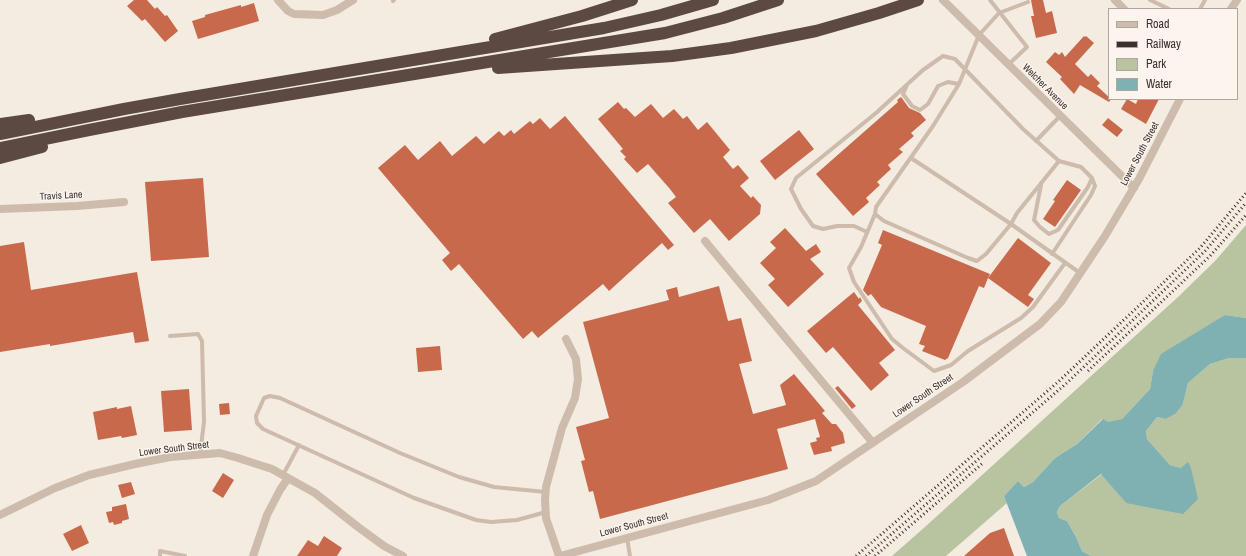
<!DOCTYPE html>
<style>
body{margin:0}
#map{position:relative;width:1246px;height:556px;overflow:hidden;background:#f4ebe1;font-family:"Archivo Narrow",sans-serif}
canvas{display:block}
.legend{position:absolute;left:1108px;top:8px;width:130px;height:92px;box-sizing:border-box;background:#fbf5ee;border:1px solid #aea6a0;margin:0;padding:5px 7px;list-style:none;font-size:12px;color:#3b302b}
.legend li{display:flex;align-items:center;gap:8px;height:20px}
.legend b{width:20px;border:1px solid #aea6a0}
</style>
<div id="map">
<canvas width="1246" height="556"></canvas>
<ul class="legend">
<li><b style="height:5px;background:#cdbbac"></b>Road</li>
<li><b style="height:5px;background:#3b302b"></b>Railway</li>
<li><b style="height:11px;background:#b8c4a0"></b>Park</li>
<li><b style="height:11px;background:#7fb0b2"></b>Water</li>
</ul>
</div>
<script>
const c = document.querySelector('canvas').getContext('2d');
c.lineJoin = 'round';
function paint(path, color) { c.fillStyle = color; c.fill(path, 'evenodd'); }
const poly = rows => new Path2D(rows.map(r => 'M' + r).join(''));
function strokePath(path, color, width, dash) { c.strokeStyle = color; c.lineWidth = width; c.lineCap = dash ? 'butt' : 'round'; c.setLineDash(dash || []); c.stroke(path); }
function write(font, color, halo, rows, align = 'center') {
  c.font = font + ' "Archivo Narrow",sans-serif'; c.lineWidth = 3; c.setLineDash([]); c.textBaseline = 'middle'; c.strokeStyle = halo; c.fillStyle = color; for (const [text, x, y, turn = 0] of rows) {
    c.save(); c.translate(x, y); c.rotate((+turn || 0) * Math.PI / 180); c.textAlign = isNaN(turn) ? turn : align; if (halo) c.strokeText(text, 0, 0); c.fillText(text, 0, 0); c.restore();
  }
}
paint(poly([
 [1246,225,1246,318,1225,315,1153,371,1150,389,1122,419,1108,423,1102,419,1077,444,1055,458,1033,482,1024,487,1018,481,1004,496,1007,503,946,556,892,556,926,526,1178,297,1216,260],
 [1229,358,1246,358,1246,556,1091,556,1082,551,1076,537,1067,521,1059,518,1057,512,1060,506,1102,474,1126,503,1181,468,1170,465,1147,439,1146,431,1157,417,1165,419,1183,404,1188,383,1210,364]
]), '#b8c4a0');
paint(poly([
 [1225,315,1246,318,1246,358,1229,358,1210,364,1188,383,1183,404,1175,414,1165,419,1157,417,1146,431,1147,439,1170,465,1181,468,1188,462,1191,468,1198,499,1183,514,1126,503,1101,474,1060,506,1057,512,1059,518,1067,521,1076,537,1082,551,1091,556,1027,556,1004,496,1018,481,1024,487,1033,482,1055,458,1077,444,1103,419,1108,422,1122,419,1150,389,1153,371,1161,354]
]), '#7fb0b2');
paint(poly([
 [134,0,147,0,155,9,157,7,165,16,167,15,178,31,165,42,145,19,142,21,127,6],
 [1031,0,1043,0,1046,13,1052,11,1057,33,1036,38,1031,16,1034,16],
 [254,3,259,21,198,39,192,21,205,17,205,15,241,5,241,7],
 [1084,36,1085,37,1086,36,1094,43,1075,64,1088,77,1091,74,1100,83,1097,86,1111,99,1109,102,1080,85,1074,94,1060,79,1062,77,1046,62,1055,52,1059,55,1062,52,1065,57],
 [901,97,909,108,920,113,926,120,911,133,914,136,899,149,903,152,888,165,891,169,877,182,880,185,866,198,869,202,853,216,816,174,898,102,897,100],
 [1127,99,1136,104,1138,99,1159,99,1146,124,1121,109],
 [618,102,624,109,626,108,635,117,651,104,663,118,674,109,683,119,687,116,698,130,707,122,730,150,723,157,733,169,738,165,749,178,740,186,751,198,753,196,761,205,760,214,729,241,710,219,694,233,668,203,676,197,670,189,648,164,637,173,624,159,626,157,620,151,623,149,598,119],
 [565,116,674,245,668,250,662,243,609,291,603,284,538,338,532,331,523,339,459,264,451,271,442,260,450,253,378,168,405,145,418,160,440,141,452,156,476,136,484,144,499,131,504,136,511,130,514,134,530,121,533,124,540,118,550,129],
 [1108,118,1123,130,1117,137,1102,125],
 [799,130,814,149,775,180,760,161],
 [203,178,209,257,151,261,145,182],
 [1067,180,1081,190,1055,227,1043,219,1055,201,1053,200],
 [785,228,806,251,816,244,821,252,810,259,824,274,788,307,768,285,775,279,760,263,776,248,770,242],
 [883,230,990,274,988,278,1018,238,1051,263,1028,295,1034,299,1028,307,988,278,984,288,979,286,948,358,945,360,922,351,925,346,919,344,926,326,881,307,871,294,868,296,863,290,882,245,878,243],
 [24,242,31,290,137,272,149,341,135,343,133,332,50,346,50,344,0,352,0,246],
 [719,286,728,321,741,318,752,361,739,364,753,414,786,405,780,385,794,374,825,411,822,413,832,424,836,424,843,433,845,443,831,447,832,451,814,455,810,443,817,441,816,438,820,437,815,419,777,429,788,469,600,519,593,491,589,492,581,461,585,460,576,427,609,418,583,322,669,300,666,290,677,287,679,297],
 [854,292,859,299,860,297,862,301,858,305,895,350,879,363,889,375,871,391,833,347,826,353,807,331],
 [440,346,442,370,418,372,416,348],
 [838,386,856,406,852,409,835,388],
 [189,389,192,430,164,432,161,391],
 [229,403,230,414,220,415,219,404],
 [131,406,137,435,122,438,121,436,98,440,93,412,117,407,117,409],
 [223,473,234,480,223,498,212,491],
 [131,482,135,494,122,498,118,485],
 [126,504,129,519,122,521,122,523,114,525,113,522,109,523,106,512,112,511,112,507],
 [81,525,89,543,72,551,63,534],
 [1004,528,1014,556,964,556,990,533],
 [324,536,342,548,337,556,297,556,308,540,318,546]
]), '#c8694b');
strokePath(poly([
 [990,0,1027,47,1009,64],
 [1150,0,1169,9],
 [393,1,394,0],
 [1028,2,999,13,979,35,959,84,933,126,876,207,875,214,884,221,968,258,977,261,986,254,1011,224,1080,273],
 [1200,9,1205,0],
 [907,85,903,94,912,106,920,110,928,104,938,86,948,82,959,84],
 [1036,141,1060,116],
 [1041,185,1034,220,1040,227,1049,234,1058,230,1088,187,1092,178],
 [875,214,861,247,849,268,854,282,892,339,903,348,934,371,951,365,968,351,1021,318,1033,307,1065,263],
 [867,232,854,226,837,226,823,229,813,226,801,209,791,189,796,178,876,113,923,70,943,56,955,59,1023,129,1059,161,1017,213,1011,224,911,158],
 [1052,254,1091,195,1095,186,1092,178,1081,167,1059,161],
 [170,336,198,334,202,341,204,422,200,454],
 [283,475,299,445],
 [546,492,494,487,459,477,400,453,280,398,270,396,264,398,256,416,257,423,263,429,414,498,476,520,491,522,517,520,546,512],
 [627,538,630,556],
 [160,556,160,551,185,556]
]), '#cdbbac', 4);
strokePath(poly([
 [278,0,288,11,294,14,323,15,337,10,353,0],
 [943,0,1134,188],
 [1115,0,1124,9],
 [1231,9,1237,0],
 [0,209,77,206,124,202],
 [705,241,873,443],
 [0,515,55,488,89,475,135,464,170,457,220,453,238,458,272,469,288,478,315,493,358,527,384,546,403,556],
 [253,556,267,515,280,490,288,478],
 [559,556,546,518,545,500,546,487,562,428,575,398,578,379,576,359,566,339],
 [560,556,768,500,816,481,963,382,1040,324,1061,302,1105,236,1139,179,1180,99]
]), '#cdbbac', 8);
strokePath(poly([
 [495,39,582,16,632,0],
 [498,68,672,56,731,48,816,31,879,13,918,0],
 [0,124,29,120],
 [0,134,124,109,180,99,604,28,661,15,713,0],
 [0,148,89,130,182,112,665,33,723,18,778,0],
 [0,158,42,147]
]), '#5c4a42', 12);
strokePath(poly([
 [1088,371,1210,256,1246,215],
 [856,556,1058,382,1200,248,1246,193],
 [866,556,1068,382,1205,251,1246,203],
 [875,556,983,463]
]), '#3b302b', 3, [1, 3]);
write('10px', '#3b302b', '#fbf5ee', [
 ["Welcher Avenue",1045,87,45],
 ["Lower South Street",1140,154,-62],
 ["Travis Lane",61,196,-3],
 ["Lower South Street",923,396,-34],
 ["Lower South Street",174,449,-7],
 ["Lower South Street",634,525,-15]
]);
</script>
